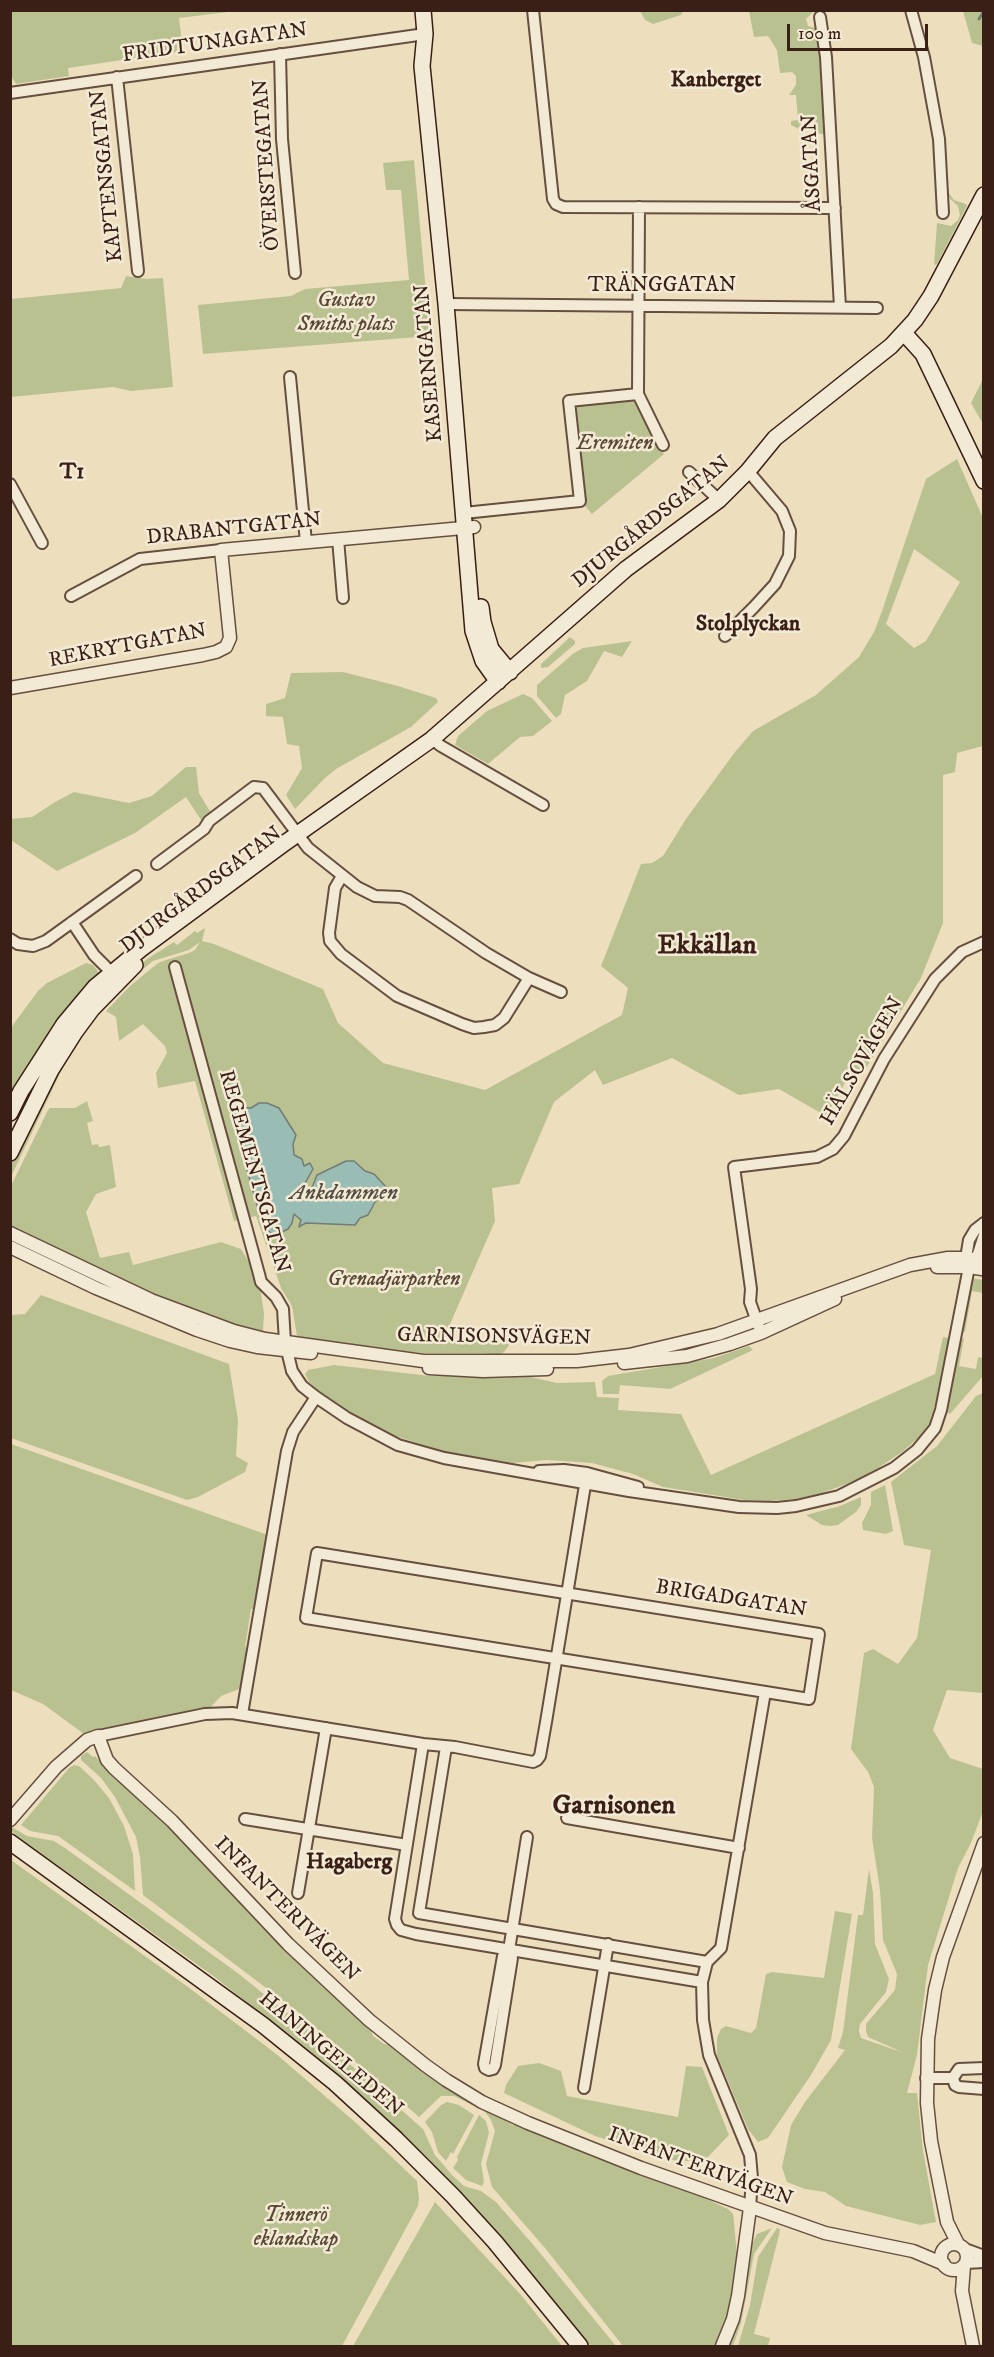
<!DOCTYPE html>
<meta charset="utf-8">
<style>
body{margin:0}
#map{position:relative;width:994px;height:2357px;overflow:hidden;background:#eddfbe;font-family:"IM FELL DW Pica",serif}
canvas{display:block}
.frame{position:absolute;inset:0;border:12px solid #391f15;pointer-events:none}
.scale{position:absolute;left:787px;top:24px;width:141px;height:27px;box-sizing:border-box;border:3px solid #391f15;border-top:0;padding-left:8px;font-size:18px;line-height:21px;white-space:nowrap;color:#391f15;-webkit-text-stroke:4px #f3ead5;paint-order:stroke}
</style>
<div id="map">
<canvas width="994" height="2357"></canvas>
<div class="frame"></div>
<div class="scale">100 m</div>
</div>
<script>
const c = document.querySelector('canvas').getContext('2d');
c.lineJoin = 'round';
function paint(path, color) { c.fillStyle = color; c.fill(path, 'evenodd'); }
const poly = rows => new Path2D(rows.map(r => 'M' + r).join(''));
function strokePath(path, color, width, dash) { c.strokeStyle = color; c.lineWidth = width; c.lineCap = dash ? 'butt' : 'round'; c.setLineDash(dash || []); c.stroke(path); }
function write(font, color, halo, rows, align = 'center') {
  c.font = font + ' "IM FELL DW Pica",serif'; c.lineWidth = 5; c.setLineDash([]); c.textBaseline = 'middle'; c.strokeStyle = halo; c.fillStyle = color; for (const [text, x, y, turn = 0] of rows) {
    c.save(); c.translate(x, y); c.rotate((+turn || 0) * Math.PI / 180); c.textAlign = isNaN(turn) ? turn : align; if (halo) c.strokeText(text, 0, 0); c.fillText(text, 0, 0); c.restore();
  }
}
paint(poly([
 [11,10,236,10,236,11,179,18,183,51,68,68,69,76,16,84,11,76],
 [640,11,640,10,683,11,681,15,653,24,645,20],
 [749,11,814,11,806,19,808,26,816,28,819,32,823,59,826,132,823,134,815,133,815,126,801,123,801,130,791,125,791,121,798,120,796,95,789,95,796,85,796,76,792,72,780,73,777,50,768,36,754,37],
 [963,11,983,11,983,55,983,46,972,43],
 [414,160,430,336,203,354,198,305,291,296,305,289,409,280,401,190,386,190,383,163],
 [948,192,954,200,966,204,967,206,937,264,934,265,937,223,951,226,958,220,960,215,958,206,948,197],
 [126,276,146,279,163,278,173,387,131,391,113,387,11,397,11,299,121,288],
 [983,379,984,379,983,424,971,403],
 [636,398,657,444,664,454,592,514,584,505,574,405],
 [957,459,983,518,983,746,957,753,955,772,943,775,943,923,921,978,863,1073,849,1076,826,1116,779,1089,739,1095,672,1058,603,1085,595,1070,554,1102,519,1184,492,1188,495,1221,444,1338,510,1344,504,1352,499,1355,481,1353,421,1353,304,1340,297,1336,292,1306,281,1288,256,1216,234,1221,195,1081,158,1088,156,1073,167,1053,165,1046,143,1024,119,1041,116,1017,106,1011,129,987,153,967,160,962,189,953,195,950,200,942,189,950,153,961,126,983,89,1024,71,1050,11,1177,11,1165,72,1043,129,975,147,959,174,942,177,945,195,931,197,933,205,928,202,941,214,944,323,989,338,1023,383,1063,485,1090,622,1015,628,988,601,966,641,864,652,863,663,856,686,819,735,752,753,731,816,695,859,657,874,632,882,611,926,479],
 [914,549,960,582,926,641,914,648,886,624],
 [242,1106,251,1108,296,1135,293,1144,294,1155,304,1166,305,1189,298,1200,306,1200,354,1161,365,1171,381,1181,386,1193,375,1202,368,1215,360,1218,355,1225,306,1223,302,1227,300,1227,301,1220,294,1213,234,1110],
 [570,637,575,641,575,644,548,667,541,668,541,664],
 [632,641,622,657,604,651,587,681,565,695,561,714,556,718,537,696,537,685,574,653,583,648],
 [343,672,398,686,436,698,438,702,411,727,336,769,324,779,295,809,286,795,302,768,299,746,287,744,283,717,266,716,266,704,285,698,291,673],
 [523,694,532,698,552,721,533,736,520,737,488,764,455,745,458,736,487,711],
 [186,767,196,767,199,793,211,813,201,820,186,797,135,833,57,871,11,840,11,819,32,817,55,802,74,792,129,803,152,796],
 [86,963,93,965,99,973,98,979,11,1101,10,1029,38,991,47,983],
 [87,1101,93,1121,87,1123,92,1145,98,1144,99,1147,110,1145,116,1187,96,1194,86,1212,100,1258,129,1252,133,1265,221,1242,241,1249,259,1279,264,1314,263,1331,251,1331,138,1289,11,1226,10,1188,48,1110,50,1108,75,1108],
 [972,1278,983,1280,983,1293,972,1291,965,1332,962,1332],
 [41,1295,229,1364,238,1420,236,1456,248,1463,245,1472,198,1497,187,1500,11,1438,11,1315,25,1314],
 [943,1337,949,1338,935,1405,929,1424,917,1439,902,1452,863,1478,819,1494,795,1499,770,1501,744,1500,663,1487,633,1474,592,1463,547,1460,513,1463,443,1451,392,1435,366,1423,322,1393,309,1382,305,1374,308,1370,334,1365,430,1376,531,1377,557,1383,595,1382,597,1397,619,1398,618,1410,681,1414,711,1475,935,1374],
 [964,1338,959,1366,976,1369,978,1357,983,1358,983,1376,950,1414,947,1412,960,1340],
 [749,1346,753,1350,670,1389,620,1385,619,1394,603,1394,602,1381,608,1376,714,1358],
 [983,1393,983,1693,947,1690,933,1730,950,1758,983,1769,983,1811,971,1843,958,1868,928,1965,917,2055,907,2093,917,2093,923,2151,936,2222,920,2225,846,2206,825,2192,805,2189,787,2182,782,2167,791,2125,805,2102,845,2050,838,2048,843,2032,858,1915,863,1915,869,1869,873,1893,875,1944,889,1979,886,1992,860,2024,859,2031,861,2038,904,2053,868,2037,866,2031,866,2024,895,1990,897,1974,883,1940,880,1890,872,1838,874,1787,868,1772,851,1749,864,1653,873,1649,898,1664,917,1638,931,1550,904,1545,891,1482,937,1446,976,1396],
 [11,1444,268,1535,256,1609,251,1609,245,1647,249,1648,242,1688,221,1696,210,1708,102,1728,84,1734,43,1704,11,1690],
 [885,1485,893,1531,886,1534,863,1530,862,1523,871,1505,871,1492],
 [861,1497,861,1505,856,1512,838,1525,830,1526,822,1525,806,1515,840,1506],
 [87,1752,93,1757,95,1756,130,1791,157,1814,260,1925,370,2027,373,2036,384,2044,393,2045,474,2103,472,2105,454,2096,441,2096,419,2117,298,2012,143,1895,140,1857,136,1837,115,1797,101,1778,81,1760,81,1756],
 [74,1765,79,1766,94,1780,109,1798,124,1826,133,1854,135,1891,58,1836,30,1831,21,1825,69,1768],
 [10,1826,27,1836,54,1841,65,1848,239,1974,344,2059,423,2129,435,2155,453,2176,464,2186,481,2191,496,2202,536,2248,616,2346,591,2346,486,2220,427,2157,348,2084,216,1978,21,1839,11,1831],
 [11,1860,188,1987,275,2053,355,2122,417,2181,419,2199,418,2206,342,2346,11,2346],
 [835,1911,852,1914,831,2040,811,2075,768,2138,758,2142,748,2129,717,2055,717,2038,721,2029,726,2026,751,2033,756,2028,766,1974,772,1972,824,1978],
 [539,2063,561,2071,567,2096,678,2117,686,2066,702,2067,729,2135,704,2161,676,2161,595,2136,504,2093,506,2085,518,2066],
 [447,2102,459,2105,474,2115,453,2154,451,2152,446,2161,438,2152,432,2132,425,2122,441,2105],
 [482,2108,513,2125,515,2122,594,2157,702,2197,728,2209,733,2214,734,2223,737,2255,736,2279,726,2323,717,2346,623,2346,545,2248,492,2187,486,2164,495,2131,491,2120],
 [479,2115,486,2121,489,2133,481,2163,484,2182,482,2186,466,2180,453,2168,458,2160,457,2157],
 [435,2202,521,2295,562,2346,353,2346],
 [772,2228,754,2254,741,2323,733,2346,728,2346,737,2321,751,2246,757,2234],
 [777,2228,780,2229,779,2235,754,2334,770,2338,768,2346,738,2346,750,2305,758,2257]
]), '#bac190');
const water = poly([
 [259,1103,267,1103,279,1108,296,1135,293,1144,294,1155,302,1159,304,1166,310,1163,313,1169,304,1185,305,1188,299,1199,307,1200,317,1175,346,1161,354,1161,365,1171,374,1174,386,1187,386,1193,375,1202,368,1215,360,1218,355,1225,306,1223,299,1227,301,1220,294,1214,292,1223,288,1229,280,1233,271,1233,264,1229,231,1114,237,1107,251,1108,259,1103]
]);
paint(water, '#99bcb5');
strokePath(water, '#737d75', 1.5);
strokePath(poly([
 [979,19,984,11]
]), '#737d75', 3);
const minor = poly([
 [533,10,553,199,556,204,563,207,835,208],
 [911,10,924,57,939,139,943,213],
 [820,17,826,57,840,307],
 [280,54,282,139,295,273],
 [117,77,138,271],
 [10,93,425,34],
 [639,207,638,394,663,445],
 [446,304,877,308],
 [290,377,306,542],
 [689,472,719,500],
 [10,484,42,543],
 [464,513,580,501,569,401,638,394],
 [338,539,343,598],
 [71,596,140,559,221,550],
 [725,636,754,607,775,584,789,556,790,531,782,511,748,471],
 [432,739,441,746,543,805],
 [157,864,204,829,209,821,254,787,263,788,308,848,357,887,375,896,400,897,408,900,486,953,529,978,561,992],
 [342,876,335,888,329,933,330,941,341,954,397,996,462,1024,474,1028,484,1027,495,1025,504,1018,529,978],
 [72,922,94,955,117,978],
 [10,939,18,944,33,946,46,941,136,876],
 [175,967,259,1274,261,1282,276,1297,283,1309,285,1342,292,1371,302,1386,316,1397,347,1418,398,1445,444,1458,629,1491,739,1507,777,1508,796,1506,839,1496,894,1468,917,1450,935,1428,941,1410,969,1267],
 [968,1264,966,1258,969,1240,975,1230,984,1223],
 [971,1265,978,1254,984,1235],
 [759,1327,750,1302,751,1289,734,1167,817,1157,833,1149,844,1136,884,1059,935,979,962,952,984,942],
 [539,1471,564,1470,587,1473,638,1487],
 [317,1553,819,1634,809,1699,306,1618,317,1553],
 [242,1714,287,1451,293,1432,316,1397],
 [98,1736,205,1714,232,1713,423,1744,455,1747,533,1762,537,1760,540,1756,546,1722,587,1473],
 [423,1744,395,1919,397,1925,401,1930,416,1934,702,1982],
 [446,1747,419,1913,707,1962],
 [567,1818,739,1848],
 [245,1819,407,1845],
 [298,1893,326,1728],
 [509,1950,512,1958,495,2065,493,2069,489,2070,485,2068,484,2064,503,1956,509,1950],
 [509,1950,527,1837],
 [926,2078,953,2078],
 [953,2078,955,2085,959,2087,984,2089],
 [953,2078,959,2069,984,2068],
 [584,2088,608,1944],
 [750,2208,752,2178,750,2155,709,2055,703,2020,702,1982,707,1962,721,1948,765,1692],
 [965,2249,984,2256],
 [966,2263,984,2262]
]);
const tertiary = poly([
 [10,688,203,655,216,652,226,647,230,638,221,550,474,527],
 [10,1233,151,1300,234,1331,265,1339,423,1361,577,1361,629,1355,718,1334,910,1265,948,1258,966,1258,984,1261],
 [10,1247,96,1288,197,1330,230,1341,257,1347,311,1353],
 [937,1267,969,1267,982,1269],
 [624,1363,687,1356,730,1344,761,1333,835,1299],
 [429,1368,483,1371,547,1369],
 [10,1820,56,1767,87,1740,98,1736,107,1760,114,1768,172,1821,288,1944,369,2020,425,2065,446,2080,482,2102,528,2123,641,2168,825,2233,913,2251,944,2264],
 '941 2257a13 13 0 1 1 26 0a13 13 0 1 1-26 0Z',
 [958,2244,947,2222,931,2141,927,2103,928,2039,935,1990,943,1957,984,1843],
 [964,2266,962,2291,973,2346],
 [722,2346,733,2319,738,2296,750,2208]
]);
const secondary = poly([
 [423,10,425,34,422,66,446,304,473,631,483,661,498,682],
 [904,333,923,354,984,481],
 [481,607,483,622,491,649,510,672],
 [10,1113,21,1091,64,1024,95,987,112,973,141,949,282,845,432,739,626,569,719,500,748,471,775,438,891,346,915,320,931,296,984,195],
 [10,1153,51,1070,75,1032,92,1009,135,965],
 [10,1842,263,2025,335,2083,396,2139,453,2196,495,2242,580,2346]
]);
strokePath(minor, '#664f3f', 14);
strokePath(tertiary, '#664f3f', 15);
strokePath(secondary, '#391f15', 18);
strokePath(minor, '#f3ead5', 10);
strokePath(tertiary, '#f3ead5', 12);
strokePath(secondary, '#f3ead5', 15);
write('21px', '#391f15', '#f3ead5', [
 ["FRIDTUNAGATAN",215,44,-8],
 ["ÅSGATAN",813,163,-93],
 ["ÖVERSTEGATAN",268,165,-94],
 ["KAPTENSGATAN",108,176,-96],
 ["TRÄNGGATAN",662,287],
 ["KASERNGATAN",430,363,-95],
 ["DJURGÅRDSGATAN",652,523,-39],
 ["DRABANTGATAN",234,530,-6],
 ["REKRYTGATAN",128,647,-11],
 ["DJURGÅRDSGATAN",202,891,-37],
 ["HÄLSOVÄGEN",863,1062,-60],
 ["REGEMENTSGATAN",253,1172,74],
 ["GARNISONSVÄGEN",494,1338,1],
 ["BRIGADGATAN",731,1600,9],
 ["INFANTERIVÄGEN",286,1910,45],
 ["HANINGELEDEN",330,2055,40],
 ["INFANTERIVÄGEN",700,2168,20]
]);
write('italic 21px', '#594834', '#f3ead5', [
 ["Gustav",346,302],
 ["Smiths plats",346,326],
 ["Eremiten",615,445],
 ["Grenadjärparken",394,1281],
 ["Tinnerö",296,2217],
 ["eklandskap",296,2241]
]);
write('bold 22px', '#391f15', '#f3ead5', [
 ["Kanberget",716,81],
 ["T1",72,473],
 ["Stolplyckan",748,625],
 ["Hagaberg",349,1863]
]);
write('italic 22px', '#564e45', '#f3ead5', [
 ["Ankdammen",344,1194]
]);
write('bold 27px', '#391f15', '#f3ead5', [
 ["Ekkällan",707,947],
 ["Garnisonen",614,1807]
]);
</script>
